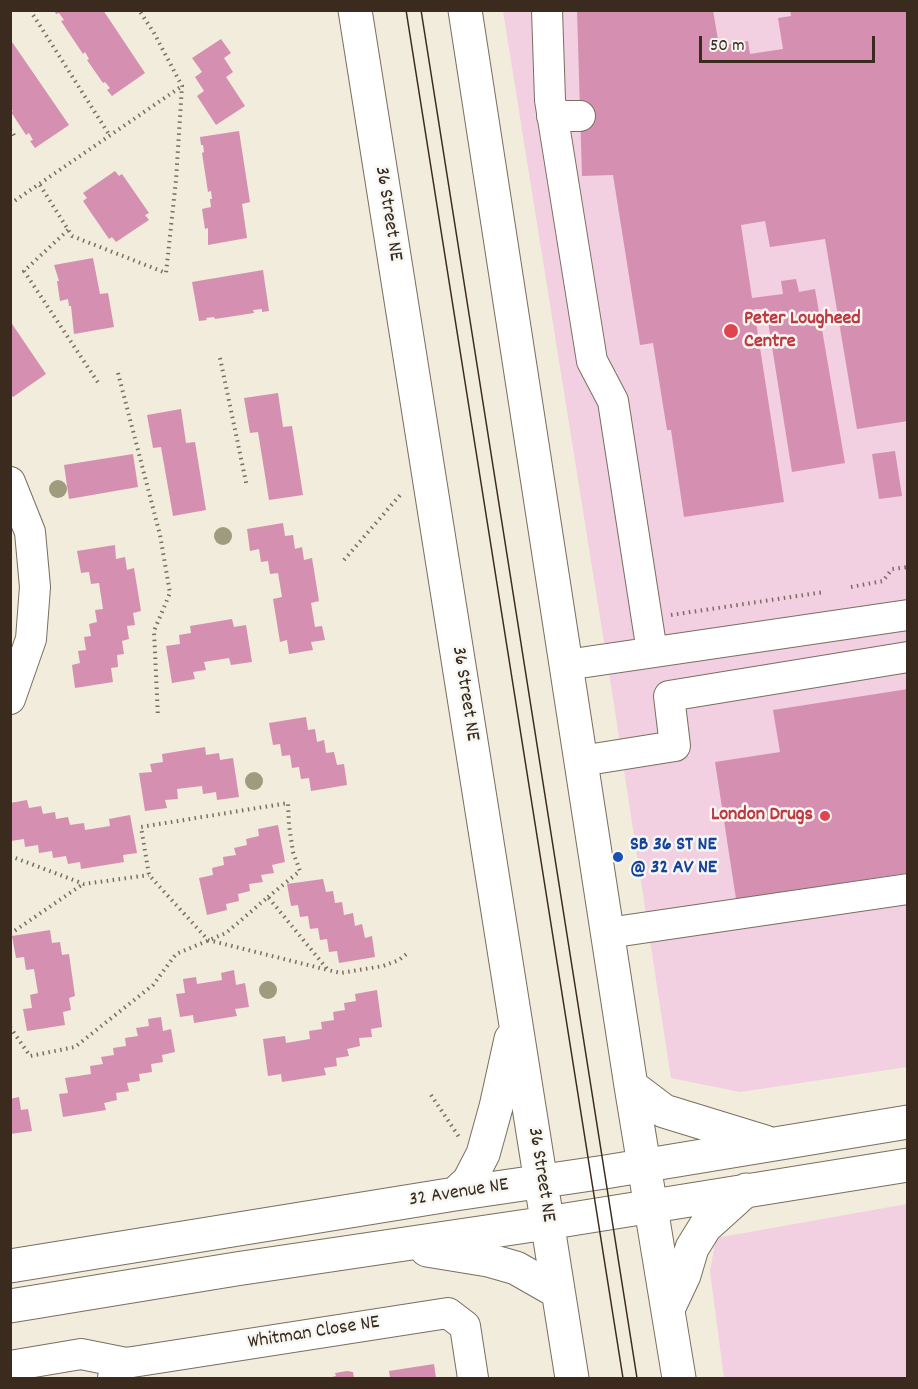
<!DOCTYPE html>
<style>
body{margin:0}
#map{position:relative;width:918px;height:1389px;overflow:hidden;background:#f1ecdb;font-family:Dekko,sans-serif}
canvas{display:block}
.frame{position:absolute;inset:0;border:12px solid #3b2a1e;pointer-events:none}
.scale{position:absolute;left:699px;top:36px;width:176px;height:27px;box-sizing:border-box;border:3px solid #3b2a1e;border-top:0;padding-left:8px;font-size:18px;line-height:21px;white-space:nowrap;color:#3b2a1e;-webkit-text-stroke:4px #f6f6f2;paint-order:stroke}
</style>
<div id="map">
<canvas width="918" height="1389"></canvas>
<div class="frame"></div>
<div class="scale">50 m</div>
</div>
<script>
const c = document.querySelector('canvas').getContext('2d');
c.lineJoin = 'round';
function paint(path, color) { c.fillStyle = color; c.fill(path, 'evenodd'); }
const poly = rows => new Path2D(rows.map(r => 'M' + r).join(''));
function strokePath(path, color, width, dash) { c.strokeStyle = color; c.lineWidth = width; c.lineCap = dash ? 'butt' : 'round'; c.setLineDash(dash || []); c.stroke(path); }
function write(font, color, halo, rows, align = 'center') {
  c.font = font + ' Dekko,sans-serif'; c.lineWidth = 5; c.setLineDash([]); c.textBaseline = 'middle'; c.strokeStyle = halo; c.fillStyle = color; for (const [text, x, y, turn = 0] of rows) {
    c.save(); c.translate(x, y); c.rotate((+turn || 0) * Math.PI / 180); c.textAlign = isNaN(turn) ? turn : align; if (halo) c.strokeText(text, 0, 0); c.fillText(text, 0, 0); c.restore();
  }
}
paint(poly([
 [503,11,907,11,907,1067,740,1092,671,1078,613,698],
 [907,1204,907,1378,724,1378,710,1271,716,1238]
]), '#f2cfe1');
paint(poly([
 [54,10,103,10,145,73,112,96,107,90,110,88,105,82,103,83,87,60,89,59,85,52,83,54,61,21,64,20,59,13,56,14],
 [577,10,713,10,719,46,748,41,750,54,783,49,778,18,791,16,790,10,908,10,908,421,857,429,825,239,770,247,765,221,741,225,752,298,783,294,781,281,796,279,799,292,815,289,845,463,792,472,766,309,754,309,784,502,684,517,671,430,667,430,653,343,640,345,613,175,582,176],
 [10,39,69,125,35,148,30,141,33,140,29,133,26,135,11,112,13,111,10,107],
 [221,39,231,53,224,58,233,72,226,77,245,106,216,125,197,96,204,91,195,77,202,72,192,58],
 [239,131,250,202,242,204,247,238,208,245,208,228,205,229,202,209,211,207,210,199,212,199,211,191,208,192,202,153,204,152,203,145,201,145,200,137],
 [115,171,119,176,122,174,149,213,145,215,149,220,116,242,112,237,109,239,83,201,87,198,83,193],
 [93,258,100,294,108,293,114,327,74,334,71,306,69,306,68,299,60,301,57,281,59,281,54,265],
 [263,270,269,311,262,312,262,309,253,310,254,313,215,319,214,317,206,318,207,320,199,321,192,282],
 [10,321,46,374,13,397,10,394],
 [278,393,283,427,292,426,303,495,269,500,258,432,250,433,244,398],
 [181,409,186,443,195,442,206,510,173,516,161,447,153,448,147,415],
 [895,451,902,496,879,499,872,454],
 [133,454,138,487,69,499,64,465],
 [283,523,285,536,293,535,295,549,302,547,304,560,312,558,319,601,311,603,315,627,322,626,325,640,311,642,313,650,289,654,287,640,280,642,273,599,282,597,278,573,270,574,268,561,261,562,259,549,250,551,247,529],
 [115,545,116,559,125,557,127,570,134,568,141,611,133,613,135,625,127,626,129,639,122,641,124,654,117,655,118,667,111,668,113,682,75,688,72,665,80,663,78,651,86,650,84,637,91,636,89,624,97,622,95,610,103,609,99,583,91,584,89,572,81,573,77,551],
 [232,619,234,627,246,625,252,662,231,665,229,658,204,662,206,670,193,672,195,679,172,683,166,646,180,644,179,635,191,633,190,626],
 [908,689,908,873,736,899,715,762,780,752,773,710],
 [306,717,308,730,315,729,317,742,324,740,326,753,334,752,337,765,344,764,347,785,311,791,309,778,301,779,299,767,292,768,290,755,282,756,280,744,273,745,269,723],
 [205,747,206,755,219,753,220,760,233,758,239,797,217,800,216,792,203,794,202,786,177,789,178,799,165,800,167,808,145,811,139,773,152,772,150,764,163,762,162,754],
 [27,800,29,808,41,806,43,814,55,812,56,819,68,817,70,825,84,823,85,830,110,826,109,819,130,815,137,853,123,855,124,862,81,869,80,862,68,864,66,856,53,858,52,851,39,853,38,845,25,847,24,839,11,841,10,803],
 [278,825,285,862,272,865,274,873,261,875,263,882,249,884,250,891,238,894,239,901,226,904,227,910,207,915,199,878,213,875,212,868,224,865,223,857,236,855,234,848,247,845,246,839,259,836,258,829],
 [323,879,326,892,333,891,335,903,342,902,344,915,353,913,355,926,362,924,365,938,372,936,375,957,339,963,337,951,329,952,327,939,320,940,318,928,310,929,308,916,300,917,298,905,291,906,287,884],
 [50,930,52,943,60,942,62,955,69,954,75,996,69,998,71,1010,63,1012,65,1025,27,1031,23,1009,32,1008,30,995,38,993,34,969,26,970,24,957,16,958,12,936],
 [234,970,236,985,245,983,249,1007,235,1009,237,1016,194,1023,193,1015,180,1017,176,994,185,993,183,979,196,977,197,984,222,980,221,973],
 [377,990,382,1027,371,1029,372,1037,359,1038,360,1046,347,1049,349,1056,336,1058,337,1066,324,1068,326,1075,282,1082,281,1074,268,1076,263,1039,285,1036,286,1043,310,1039,309,1031,322,1029,321,1022,334,1020,333,1012,345,1010,344,1003,356,1001,355,994],
 [161,1017,163,1031,171,1029,175,1052,162,1055,163,1062,151,1064,152,1072,139,1074,140,1081,127,1083,129,1091,116,1093,117,1100,104,1103,106,1110,63,1117,59,1094,68,1093,65,1078,91,1074,90,1066,103,1064,101,1057,114,1055,113,1048,126,1046,125,1038,138,1036,136,1028,149,1026,148,1019],
 [19,1097,21,1110,28,1109,32,1131,10,1134,10,1099],
 [434,1364,436,1378,390,1378,389,1371],
 [347,1371,353,1372,354,1378,328,1378,336,1376,335,1373]
]), '#d58fb1');
const minor = poly([
 [547,10,550,100,592,361,613,401,652,652],
 [552,116,580,116],
 [10,482,30,532,35,587,31,639,10,699],
 [566,665,908,615],
 [581,761,675,746,669,696,908,657],
 [608,933,908,889],
 [10,1366,81,1354,126,1363],
 [113,1378,126,1363,448,1313,465,1326,473,1378]
]);
const major = poly([
 [355,10,572,1378],
 [465,10,631,1086,679,1378],
 [631,1086,664,1111,765,1142],
 [455,1194,469,1181,483,1154,496,1107,511,1039],
 [427,1250,488,1260,516,1268,558,1292],
 [10,1266,455,1194,605,1172,908,1122],
 [10,1306,236,1269,547,1223,908,1165],
 [668,1309,684,1275,692,1248,705,1227,746,1190]
]);
strokePath(minor, '#7b6e60', 32);
strokePath(major, '#7b6e60', 35);
strokePath(poly([
 [30,10,110,136],
 [10,129,16,138],
 [40,185,72,236,166,273,176,180,182,86,154,33,139,10],
 [10,204,182,86],
 [68,230,24,271,99,384],
 [220,358,247,487],
 [118,373,160,535,170,593,154,631,158,717],
 [344,560,401,494],
 [851,587,883,581,892,569,908,567],
 [671,615,824,592],
 [10,856,84,884,149,875],
 [268,897,300,871,293,852,289,825,288,803,141,827,149,875,208,940,328,970],
 [10,934,83,884],
 [10,1027,30,1056,75,1047,153,985,176,954,226,933,268,897,328,970,341,973,383,966,399,960,409,952],
 [431,1095,459,1137]
]), '#7b6e60', 4, [1.5, 4.5]);
strokePath(minor, '#fff', 30);
strokePath(major, '#fff', 33);
strokePath(poly([
 [406,10,623,1378],
 [421,10,637,1378]
]), '#3b2a1e', 1.5);
c.fillStyle = '#9e9b7f';
for (const [x, y] of [
 [58,489],
 [223,536],
 [254,781],
 [268,990]
]) { c.beginPath(); c.arc(x, y, 9, 0, 2 * Math.PI); c.fill(); }
for (const [x, y, r, color] of [
 [731,331,8,"#e0444e"],
 [825,816,6,"#e0444e"],
 [618,857,6,"#1a4fb4"]
]) { const dot = new Path2D(); dot.arc(x, y, r, 0, 2 * Math.PI); c.fillStyle = color; c.fill(dot); strokePath(dot, '#f6f6f2', 2); }
write('20px', '#3b2a1e', '#f6f6f2', [
 ["36 Street NE",387,214,81],
 ["36 Street NE",464,694,81],
 ["36 Street NE",540,1175,81],
 ["32 Avenue NE",459,1194,-9],
 ["Whitman Close NE",314,1334,-9]
]);
write('bold 20px', '#be3a42', '#f6f6f2', [
 ["Peter Lougheed",744,320],
 ["Centre",744,343],
 ["London Drugs",813,816,"right"]
], 'left');
write('bold 20px', '#164399', '#f6f6f2', [
 ["SB 36 ST NE",630,846],
 ["@ 32 AV NE",630,869]
], 'left');
</script>
